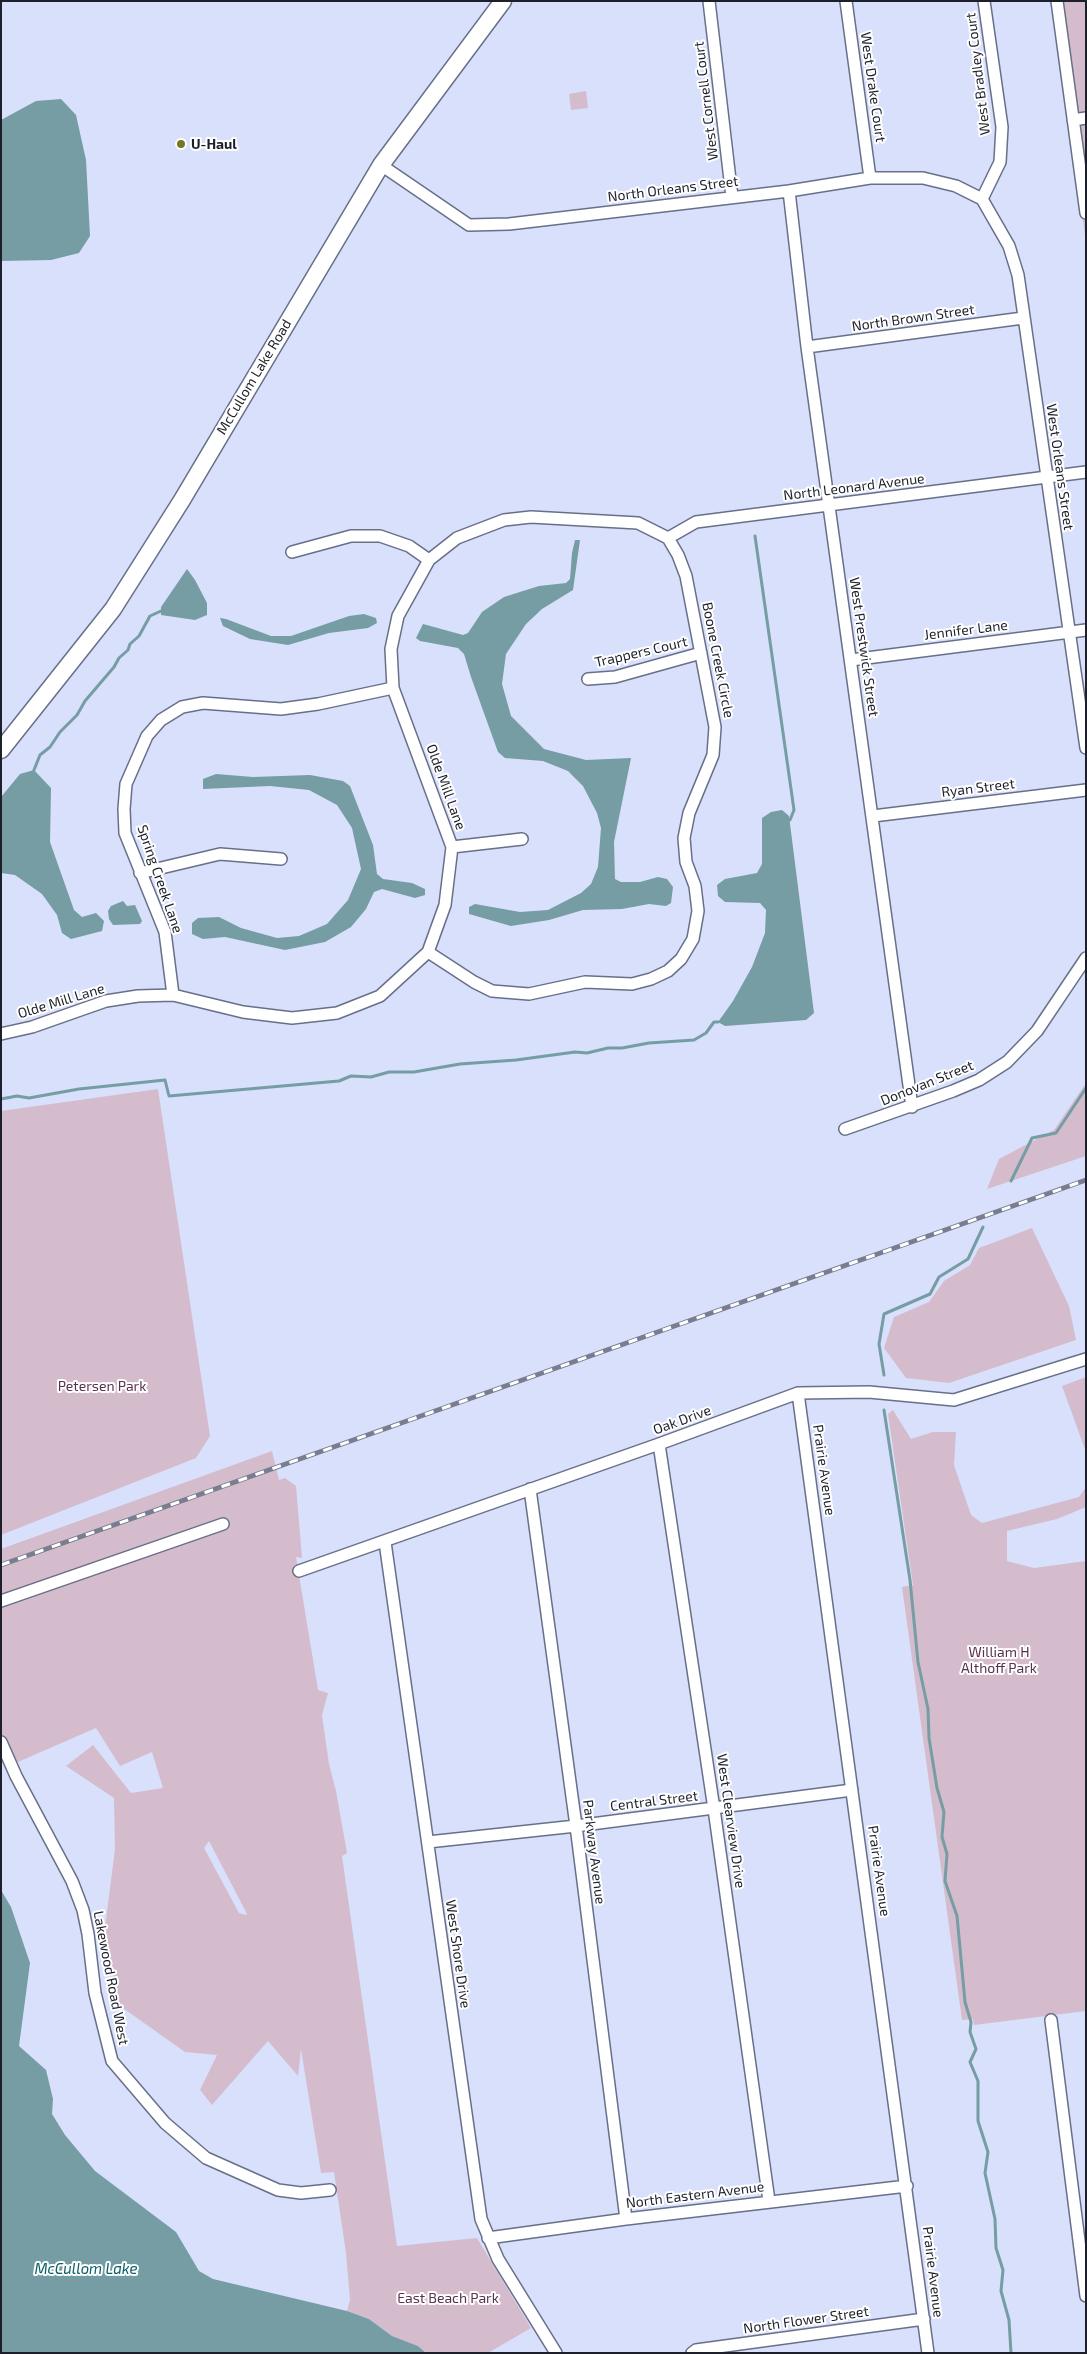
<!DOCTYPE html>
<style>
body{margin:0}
#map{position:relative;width:1087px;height:2354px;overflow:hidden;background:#d8e0fc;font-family:"Exo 2",sans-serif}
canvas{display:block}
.frame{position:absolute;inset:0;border:2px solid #1d202a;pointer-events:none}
</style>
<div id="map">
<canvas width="1087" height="2354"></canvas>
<div class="frame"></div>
</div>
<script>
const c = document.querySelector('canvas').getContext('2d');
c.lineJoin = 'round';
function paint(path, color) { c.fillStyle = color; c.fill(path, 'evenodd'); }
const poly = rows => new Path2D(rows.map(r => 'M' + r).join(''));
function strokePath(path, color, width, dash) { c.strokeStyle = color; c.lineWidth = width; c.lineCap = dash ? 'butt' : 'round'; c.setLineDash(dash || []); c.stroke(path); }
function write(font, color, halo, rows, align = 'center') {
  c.font = font + ' "Exo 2",sans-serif'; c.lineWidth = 4; c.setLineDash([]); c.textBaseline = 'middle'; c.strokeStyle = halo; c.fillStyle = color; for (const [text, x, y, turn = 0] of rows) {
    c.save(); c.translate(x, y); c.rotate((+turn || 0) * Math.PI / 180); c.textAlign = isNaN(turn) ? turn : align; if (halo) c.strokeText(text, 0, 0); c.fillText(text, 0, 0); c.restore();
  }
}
paint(poly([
 [1053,1,1086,1,1086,243],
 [586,91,588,108,571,110,569,94],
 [1086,1083,1086,1156,987,1189,999,1159,1054,1130],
 [158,1089,210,1436,196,1458,1,1535,1,1111],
 [1032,1228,1069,1306,1076,1340,949,1383,906,1378,884,1348,894,1317,929,1302,944,1281,970,1265,979,1248],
 [1086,1377,1086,1452,1062,1386],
 [893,1410,911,1439,933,1432,956,1432,954,1465,971,1515,982,1523,1079,1497,1086,1487,1086,1507,1057,1519,1007,1531,1007,1561,1034,1568,1086,1561,1086,2011,974,2025,973,2019,962,2020,902,1587,913,1585,888,1414],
 [272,1451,279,1480,285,1478,296,1486,302,1558,296,1557,318,1690,328,1693,322,1715,329,1764,336,1791,347,1853,342,1856,397,2246,477,2238,531,2328,488,2353,426,2353,418,2346,392,2336,369,2319,347,2311,350,2300,346,2253,334,2172,321,2173,301,2049,298,2076,268,2041,212,2105,200,2090,217,2055,185,2052,120,2006,104,1935,115,1849,114,1798,66,1766,93,1745,131,1793,163,1788,152,1752,120,1766,96,1728,11,1765,1,1742,1,1549],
 [209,1841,247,1914,246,1915,239,1913,204,1848]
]), '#d5bccd');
paint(poly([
 [61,99,76,115,86,160,90,236,79,253,51,260,1,261,1,120,36,101],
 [575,540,580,540,573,590,542,609,526,624,506,654,502,684,511,716,544,749,586,760,631,758,614,842,615,879,621,882,640,882,658,877,667,879,673,887,671,903,666,906,649,904,622,909,583,910,549,920,511,926,469,914,469,907,475,904,520,912,548,910,581,893,591,884,598,867,601,828,597,813,583,786,568,771,543,761,505,758,498,752,471,677,464,654,458,648,420,641,416,638,423,624,463,635,468,633,482,612,504,597,539,586,566,583,570,579,572,553],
 [187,569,195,580,207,603,207,615,195,620,161,615,161,607],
 [364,614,376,618,377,623,368,628,329,633,288,645,250,639,223,626,220,618,226,619,271,636,291,636,349,616],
 [34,770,51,788,50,842,74,910,82,917,96,913,104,921,102,931,71,939,62,933,57,915,42,894,15,875,1,873,1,797,20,774],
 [216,774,253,777,310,775,343,781,350,786,373,845,377,874,383,879,412,883,425,889,425,895,415,898,382,889,374,892,366,909,351,927,325,942,285,950,225,937,203,939,192,934,192,923,198,918,219,917,241,928,277,938,299,936,327,924,348,900,361,869,352,828,337,805,309,790,270,786,203,789,203,779],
 [782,810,789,816,814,1013,806,1020,725,1026,718,1022,733,1001,752,967,765,933,766,910,760,903,725,902,718,896,717,885,725,879,757,873,762,864,762,818,771,812],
 [123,901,127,906,135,905,142,921,140,924,113,925,109,919,108,911,111,906],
 [1,1890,11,1907,30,1963,19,2046,46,2070,53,2099,52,2114,65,2135,95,2171,176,2232,199,2271,213,2279,347,2311,369,2319,392,2336,418,2346,426,2353,1,2353]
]), '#759da3');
strokePath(poly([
 [755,536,794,810,790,820],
 [34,770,40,755,50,747,60,732,77,715,85,701,114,667,119,658,128,650,130,644,139,636,150,616,161,611],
 [1,1099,17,1096,29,1098,79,1089,165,1080,169,1096,339,1081,351,1076,371,1077,389,1072,414,1072,460,1064,516,1060,575,1052,587,1053,608,1048,622,1048,649,1043,694,1040,706,1033,714,1022,718,1022],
 [1011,1181,1032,1138,1056,1133,1086,1088],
 [884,1375,879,1344,884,1314,930,1294,939,1277,968,1259,983,1227],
 [884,1410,910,1580,918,1662,928,1709,929,1738,937,1788,944,1812,942,1837,947,1854,945,1881,957,1916,965,2002,971,2022,970,2032,976,2049,970,2062,978,2081,978,2121,988,2152,985,2173,995,2219,996,2248,1003,2270,1001,2291,1009,2320,1011,2353]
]), '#759da3', 3);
const street = poly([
 [709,1,732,197],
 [846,1,870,178],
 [1057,1,1086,213],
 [1073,120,1086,118],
 [381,165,469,225,509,224,789,191,870,178,923,178,956,186,982,199,1009,246,1018,275,1086,748],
 [789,191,807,347,912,1107],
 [982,199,1000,162,1002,127,984,1],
 [807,347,1023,318],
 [668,538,696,522,1086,472],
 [292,552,351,536,380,536,409,546,429,560],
 [851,660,1086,630],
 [588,679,615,677,701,653],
 [873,816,1086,790],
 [452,847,522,839],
 [140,873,220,854,281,859],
 [428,952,474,982,492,991,529,994,585,982,632,984,651,979,668,971,681,959,693,939,698,911,695,886,686,862,684,838,689,813,713,755,715,727,686,576,678,555,668,538],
 [173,995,165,932,125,833,124,809,126,784,147,736,161,720,182,707,203,703,281,709,318,704,393,688],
 [1,1034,32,1027,106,1001,138,996,173,995,243,1012,292,1018,337,1013,380,996,428,952,445,905,452,847,393,688,391,649,398,616,429,560,457,538,504,520,531,517,638,523,668,538],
 [845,1129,953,1091,979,1080,1007,1062,1037,1031,1086,958],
 [798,1393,928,2353],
 [659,1444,714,1809,769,2201],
 [530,1489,576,1826,626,2219],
 [385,1542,481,2219,498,2259,556,2353],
 [299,1571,659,1444,798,1393,869,1392,954,1400,1086,1359],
 [1,1601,223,1524],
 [1,1742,16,1776,72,1881,83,1910,88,1934,95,1993,112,2061,165,2123,206,2158,278,2190,301,2193,330,2190],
 [428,1842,576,1826,852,1790],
 [1051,2020,1086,2296],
 [488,2238,626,2219,907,2186],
 [692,2353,696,2350,924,2319]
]);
const secondary = poly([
 [1,750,113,609,182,500,381,165,503,1]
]);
strokePath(street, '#686f88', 14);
strokePath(secondary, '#686f88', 19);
strokePath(street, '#fff', 11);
strokePath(secondary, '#fff', 16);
const rail = poly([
 [1,1565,1086,1180]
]);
strokePath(rail, '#787d90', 5);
strokePath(rail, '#fff', 3, [9]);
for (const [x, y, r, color] of [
 [181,144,5,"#757820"]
]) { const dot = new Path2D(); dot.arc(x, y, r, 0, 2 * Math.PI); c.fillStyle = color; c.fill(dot); strokePath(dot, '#fff', 2); }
write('14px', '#1d202a', '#fff', [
 ["West Bradley Court",978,74,-97],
 ["West Drake Court",873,87,82],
 ["West Cornell Court",706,101,-97],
 ["North Orleans Street",673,189,-7],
 ["North Brown Street",913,318,-8],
 ["McCullom Lake Road",254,377,-59],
 ["West Orleans Street",1060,467,82],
 ["North Leonard Avenue",854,487,-7],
 ["Jennifer Lane",966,630,-7],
 ["West Prestwick Street",864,647,82],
 ["Trappers Court",641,652,-13],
 ["Boone Creek Circle",718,660,79],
 ["Olde Mill Lane",446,787,70],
 ["Ryan Street",978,788,-7],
 ["Spring Creek Lane",160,879,71],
 ["Olde Mill Lane",61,1001,-17],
 ["Donovan Street",927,1083,-22],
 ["Oak Drive",682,1420,-20],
 ["Prairie Avenue",824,1470,82],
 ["Central Street",654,1801,-7],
 ["West Clearview Drive",731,1821,82],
 ["Parkway Avenue",594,1852,83],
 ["Prairie Avenue",879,1871,82],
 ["West Shore Drive",458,1954,82],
 ["Lakewood Road West",111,1978,79],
 ["North Eastern Avenue",695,2195,-7],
 ["Prairie Avenue",933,2272,83],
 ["North Flower Street",806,2320,-8]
]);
write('bold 14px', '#1d202a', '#fff', [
 ["U-Haul",191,144]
], 'left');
write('14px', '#5a3150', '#fff', [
 ["Petersen Park",102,1386],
 ["William H",999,1652],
 ["Althoff Park",999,1668],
 ["East Beach Park",448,2298]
]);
write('italic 15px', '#0a606a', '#fff', [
 ["McCullom Lake",86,2269]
]);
</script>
